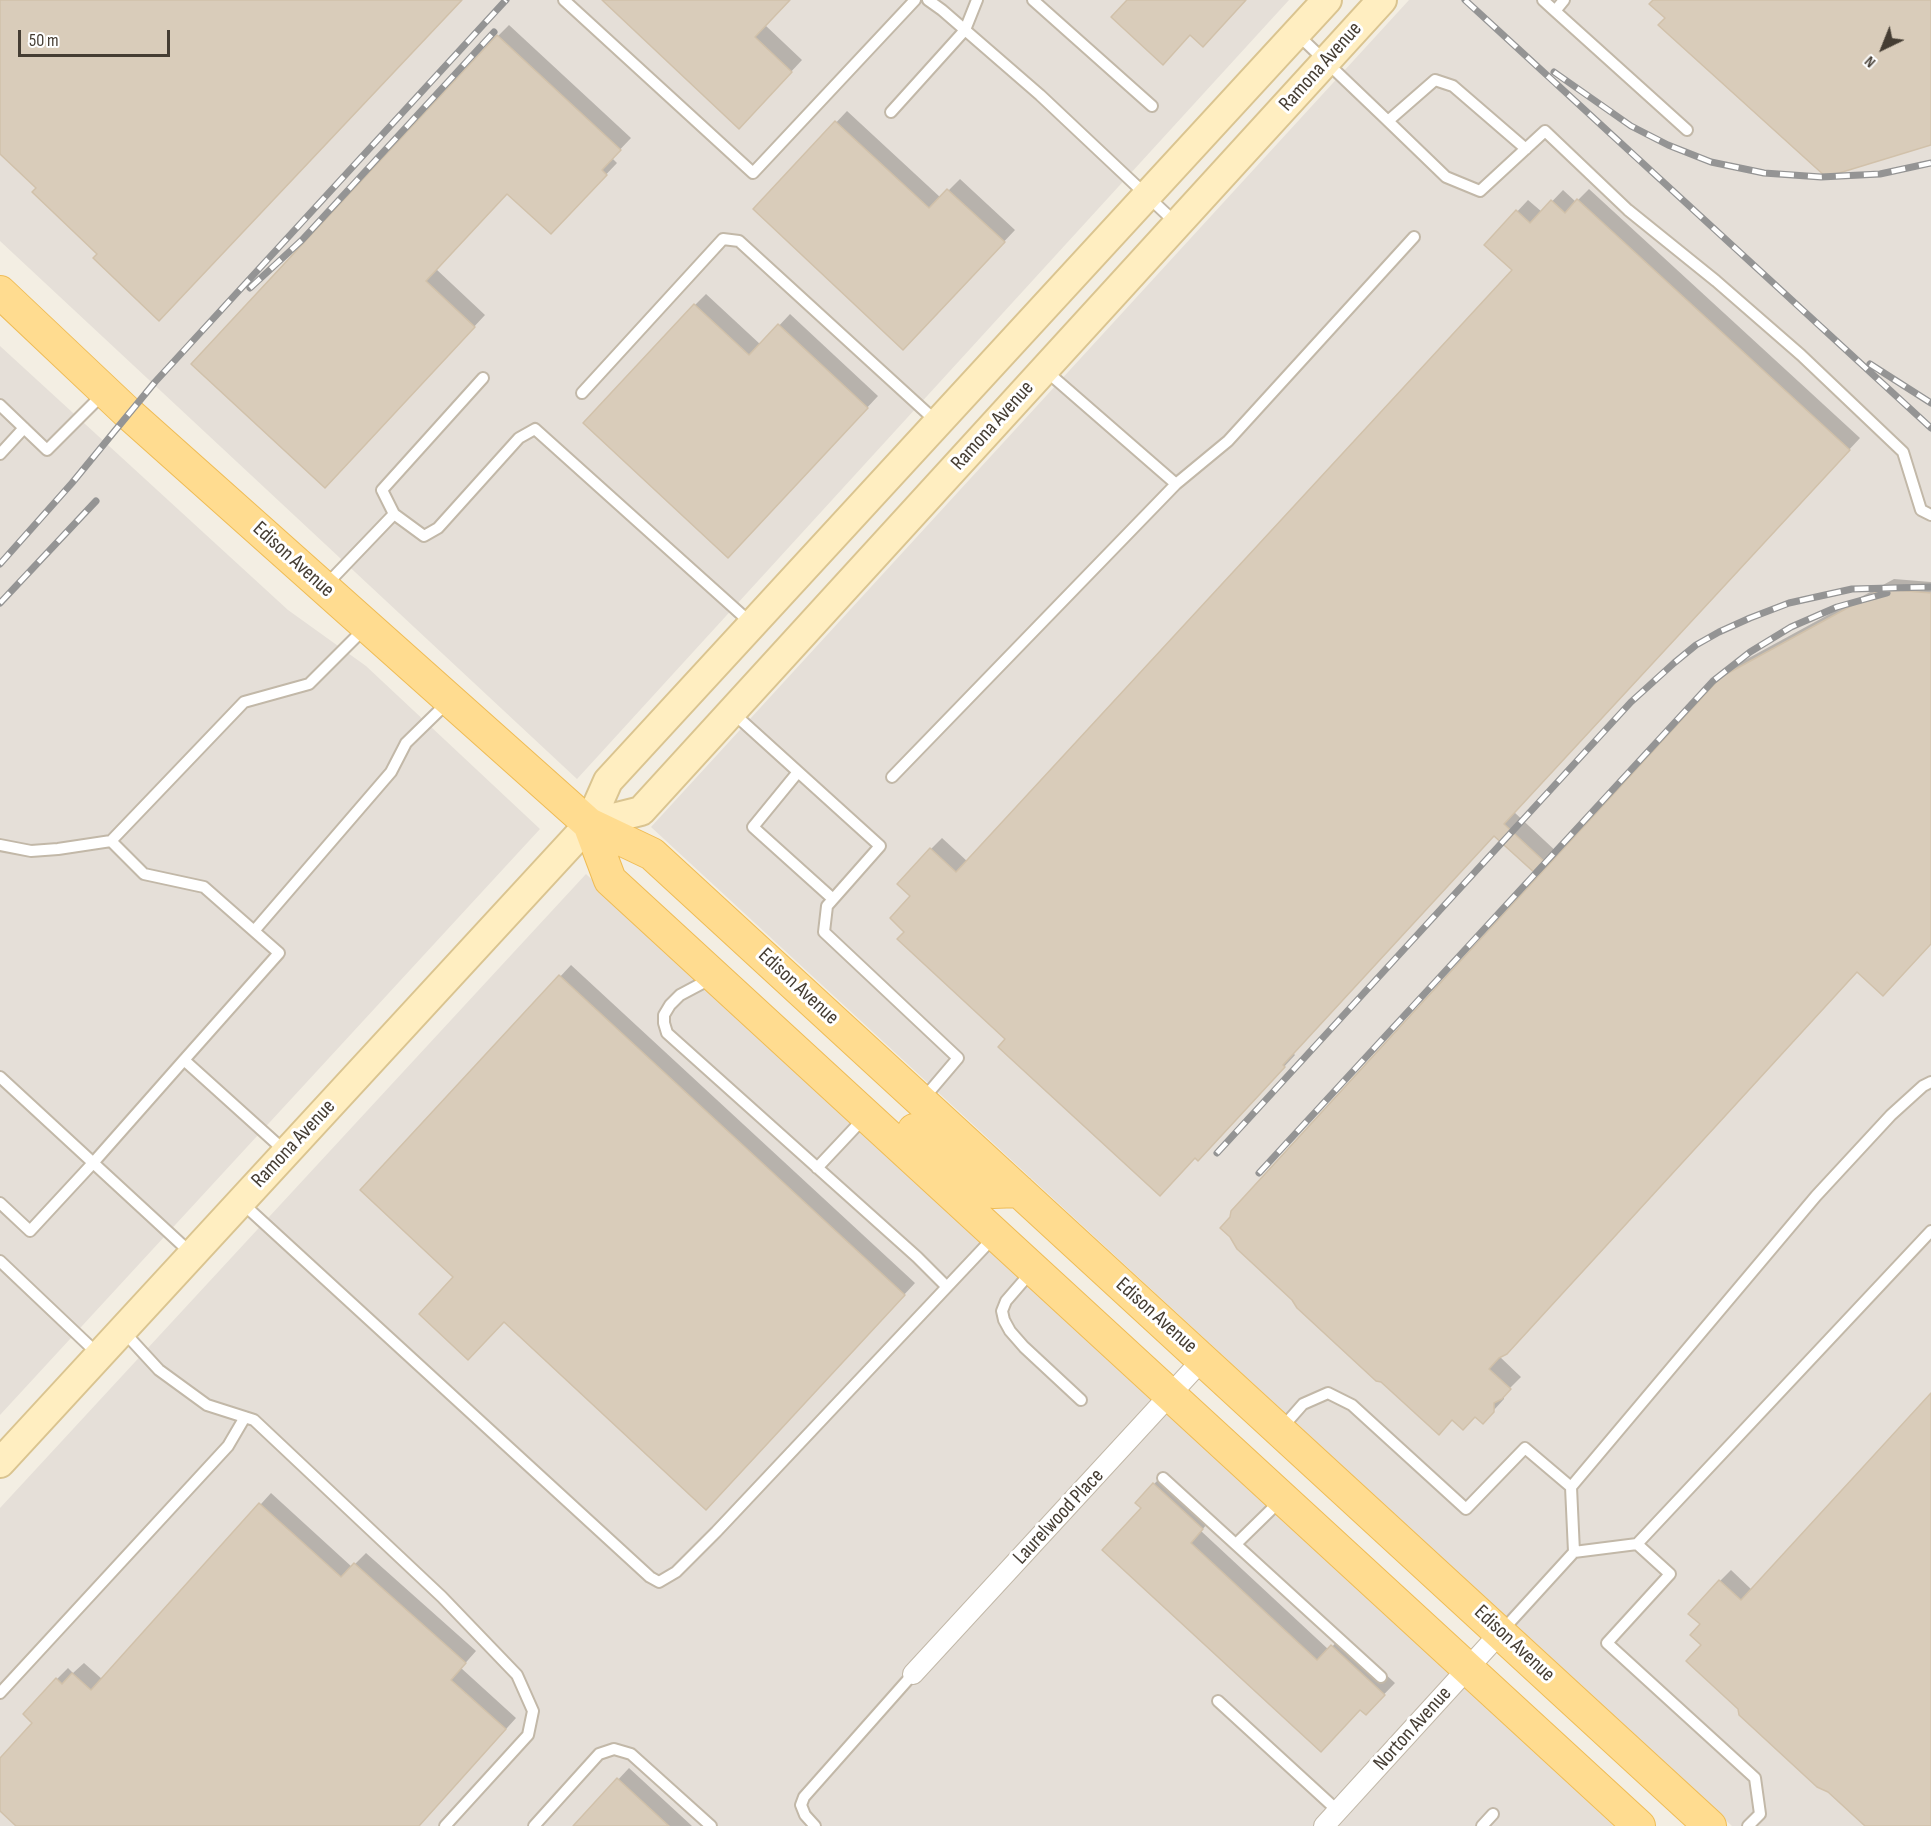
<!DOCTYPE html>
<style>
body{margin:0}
#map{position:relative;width:1931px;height:1826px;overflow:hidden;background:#f3eee3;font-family:"Sofia Sans Condensed",sans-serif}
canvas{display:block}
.north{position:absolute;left:1853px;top:18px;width:60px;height:60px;-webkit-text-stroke:4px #fff;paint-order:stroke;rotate:223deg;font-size:16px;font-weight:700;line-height:24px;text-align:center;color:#453d33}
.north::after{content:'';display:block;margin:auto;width:21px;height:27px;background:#453d33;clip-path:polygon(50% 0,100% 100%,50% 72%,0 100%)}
.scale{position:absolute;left:18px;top:30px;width:152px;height:27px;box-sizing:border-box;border:3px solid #453d33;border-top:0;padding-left:8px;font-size:18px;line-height:21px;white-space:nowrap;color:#453d33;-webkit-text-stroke:4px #fff;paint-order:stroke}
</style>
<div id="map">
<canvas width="1931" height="1826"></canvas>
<div class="north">N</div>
<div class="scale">50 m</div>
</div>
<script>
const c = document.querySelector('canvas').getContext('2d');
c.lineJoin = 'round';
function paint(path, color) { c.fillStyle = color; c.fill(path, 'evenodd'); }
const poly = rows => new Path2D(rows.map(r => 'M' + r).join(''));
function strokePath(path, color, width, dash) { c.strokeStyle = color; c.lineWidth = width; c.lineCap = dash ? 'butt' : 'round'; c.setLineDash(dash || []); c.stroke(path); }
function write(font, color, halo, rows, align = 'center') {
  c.font = font + ' "Sofia Sans Condensed",sans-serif'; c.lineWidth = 6; c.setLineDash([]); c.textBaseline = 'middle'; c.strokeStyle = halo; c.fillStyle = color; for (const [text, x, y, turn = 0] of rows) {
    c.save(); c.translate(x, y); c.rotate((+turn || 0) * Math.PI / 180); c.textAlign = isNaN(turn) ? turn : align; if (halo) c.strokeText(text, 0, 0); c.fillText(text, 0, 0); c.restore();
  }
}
paint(poly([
 [0,0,1289,0,577,779,0,241],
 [1409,0,1931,0,1931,1826,1732,1826,651,827],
 [0,346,288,610,366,666,540,829,0,1415],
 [586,874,1614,1826,0,1826,0,1508]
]), '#e5dfd8');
paint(poly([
 [604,0,789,0,765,25,802,60,750,116],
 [509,25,631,138,612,158,617,163,562,221,508,192,436,269,485,315,336,475,498,36],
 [847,111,941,198,960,179,1015,230,914,337,755,209],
 [1589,189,1860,438,1514,812,1560,855,1734,666,1894,579,1931,582,1931,943,1858,971,1499,1356,1521,1377,1504,1394,1504,1399,1483,1422,1540,876,1495,834,1293,1053,1295,1055,1209,1148,1195,1156,1007,1039,906,932,912,896,931,849,942,838,968,862,1514,270,1487,244,1528,200,1542,212,1563,190,1576,202],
 [706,294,761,345,790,314,878,396,739,545,695,305],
 [571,965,915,1283,717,1497,504,1320,362,1190],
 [1931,1395,1931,1826,1868,1826,1739,1708,1703,1645,1702,1624,1720,1581,1731,1570,1752,1590],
 [1165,1473,1213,1517,1201,1531,1329,1650,1343,1635,1395,1683,1366,1713,1143,1508,1154,1484],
 [271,1493,352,1567,366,1553,476,1651,461,1668,516,1718,419,1826,18,1826,0,1809,0,1761,34,1722,57,1679,68,1668,73,1673,84,1663,102,1679],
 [629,1768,692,1826,575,1826]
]), '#0003');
const building = poly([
 [0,0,462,0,159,321,93,258,97,254,32,192,36,188,0,154,0,0],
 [602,0,790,0,755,37,792,72,739,129,602,0],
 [1127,0,1246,0,1203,47,1190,35,1163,65,1111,17,1127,0],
 [1653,0,1931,0,1931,145,1826,177,1658,25,1665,18,1649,4,1653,0],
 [497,35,621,150,602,170,607,175,551,234,507,194,426,281,475,327,325,488,191,364,497,35],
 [835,121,929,208,947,189,1005,242,903,350,753,209,835,121],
 [1577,199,1850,450,1504,824,1547,864,1537,875,1494,836,1283,1065,1285,1067,1198,1161,1195,1158,1160,1196,998,1047,1005,1039,897,939,904,932,890,918,910,896,897,884,930,848,956,872,1512,270,1484,245,1516,210,1530,223,1551,200,1565,213,1577,199],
 [694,304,749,355,778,324,868,408,728,558,583,423,694,304],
 [1882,589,1931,593,1931,944,1883,996,1857,972,1507,1354,1499,1358,1489,1369,1511,1389,1502,1399,1494,1403,1494,1412,1483,1424,1475,1417,1463,1430,1452,1420,1439,1435,1381,1382,1376,1381,1297,1308,1292,1300,1237,1249,1230,1237,1220,1228,1230,1217,1231,1211,1721,677,1882,589],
 [559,975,905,1295,706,1510,504,1322,468,1360,419,1314,453,1277,360,1190,559,975],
 [1931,1393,1931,1826,1865,1826,1828,1792,1817,1787,1739,1715,1738,1709,1686,1661,1701,1645,1690,1635,1700,1624,1688,1614,1719,1580,1741,1600,1931,1393],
 [1153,1483,1203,1529,1191,1543,1317,1660,1331,1645,1385,1695,1366,1715,1360,1710,1321,1752,1102,1550,1141,1508,1135,1503,1153,1483],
 [259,1503,341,1577,354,1563,466,1663,451,1680,506,1729,419,1826,16,1826,0,1811,0,1758,32,1723,23,1714,56,1678,62,1684,72,1673,91,1690,259,1503],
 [617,1778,669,1826,573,1826,617,1778]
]);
paint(building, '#d9ccba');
strokePath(building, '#d1c1aa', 1.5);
const lane = poly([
 [564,0,753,173,915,0],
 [928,0,942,10,1040,95,1177,224],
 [1033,0,1152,106],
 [1543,0,1555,11],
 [1564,0,1555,11,1687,130],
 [1297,34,1388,121],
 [891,112,965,30,977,0],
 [1526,149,1453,86,1435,80,1388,121,1446,177,1480,191,1545,131,1628,210,1716,281,1801,355,1903,452,1921,510,1931,515],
 [1045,370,1176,484],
 [582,393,723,239,739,241,937,422],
 [0,405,47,450,103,394],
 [0,454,24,428],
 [394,514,424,536,438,528,519,438,535,429,752,624],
 [326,585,394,514,382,490,483,378],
 [732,712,880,846,827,906,824,932,958,1058,924,1098],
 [798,772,753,827,833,899],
 [892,777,1176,484,1228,441,1414,237],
 [111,841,144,874,204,887,279,953,184,1060,286,1152],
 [0,845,31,851,58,849,111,841,244,702,309,684,366,627],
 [254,931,391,772,406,743,449,701],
 [712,978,680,995,670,1005,664,1015,664,1023,667,1033,917,1257,947,1287],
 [0,1077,192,1254],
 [817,1168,864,1118],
 [241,1202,650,1577,659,1582,676,1572,716,1532,994,1237],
 [0,1203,30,1231,93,1163,184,1060],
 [0,1261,99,1355],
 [1032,1271,1006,1301,1002,1311,1004,1320,1010,1331,1024,1347,1081,1400],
 [124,1332,159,1370,207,1405,254,1420,442,1597,517,1675,533,1711,528,1735,445,1826],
 [1281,1429,1303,1404,1328,1393,1352,1405,1466,1509,1525,1448,1571,1487,1574,1552],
 [1163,1478,1381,1677],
 [1571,1487,1816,1196,1891,1115,1923,1086,1931,1082],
 [1236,1544,1281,1500],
 [1637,1544,1931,1231],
 [1501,1632,1574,1552,1637,1544,1670,1574,1607,1643,1755,1778,1760,1814,1748,1826],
 [0,1693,228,1446,245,1417],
 [1218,1701,1338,1811],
 [534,1826,599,1754,614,1749,631,1754,711,1826],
 [815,1826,805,1815,801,1805,804,1797,913,1674],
 [1482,1826,1493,1814]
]);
const street = poly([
 [913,1674,1203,1359],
 [1324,1826,1501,1632]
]);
const secondary = poly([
 [589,824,641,811,1382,0],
 [0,1463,589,824,608,781,1327,0]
]);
const primary = poly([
 [0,292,128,413,589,824,652,854,1710,1826],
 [589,824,610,880,1639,1826],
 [914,1130,980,1189,993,1192,1019,1191]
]);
strokePath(lane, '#c2b8a8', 14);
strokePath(street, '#c2b8a8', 22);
strokePath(secondary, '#dac490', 32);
strokePath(primary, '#efbc55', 34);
strokePath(lane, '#fff', 10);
strokePath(street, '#fff', 20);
strokePath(secondary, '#ffeec1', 28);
strokePath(primary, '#ffdc90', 32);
const rail = poly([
 [1465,0,1931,428],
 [1554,72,1631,126,1668,145,1711,162,1764,173,1821,177,1880,174,1931,163],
 [250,288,302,240,494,32],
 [1870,364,1931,403],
 [0,564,72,483,155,382,506,0],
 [0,603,96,501],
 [1217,1153,1631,702,1674,663,1696,645,1719,632,1750,618,1789,603,1852,589,1930,587],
 [1259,1173,1713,681,1750,652,1791,627,1837,607,1887,593]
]);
strokePath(rail, '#949494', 7);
strokePath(rail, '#fff', 4.5, [14]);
write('21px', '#453d33', '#fff', [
 ["Ramona Avenue",1321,67,-48],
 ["Ramona Avenue",993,426,-48],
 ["Edison Avenue",293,560,42],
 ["Edison Avenue",798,987,43],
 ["Ramona Avenue",294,1144,-47],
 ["Edison Avenue",1156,1316,42],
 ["Laurelwood Place",1059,1517,-47],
 ["Edison Avenue",1514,1644,43],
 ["Norton Avenue",1413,1729,-48]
]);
</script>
